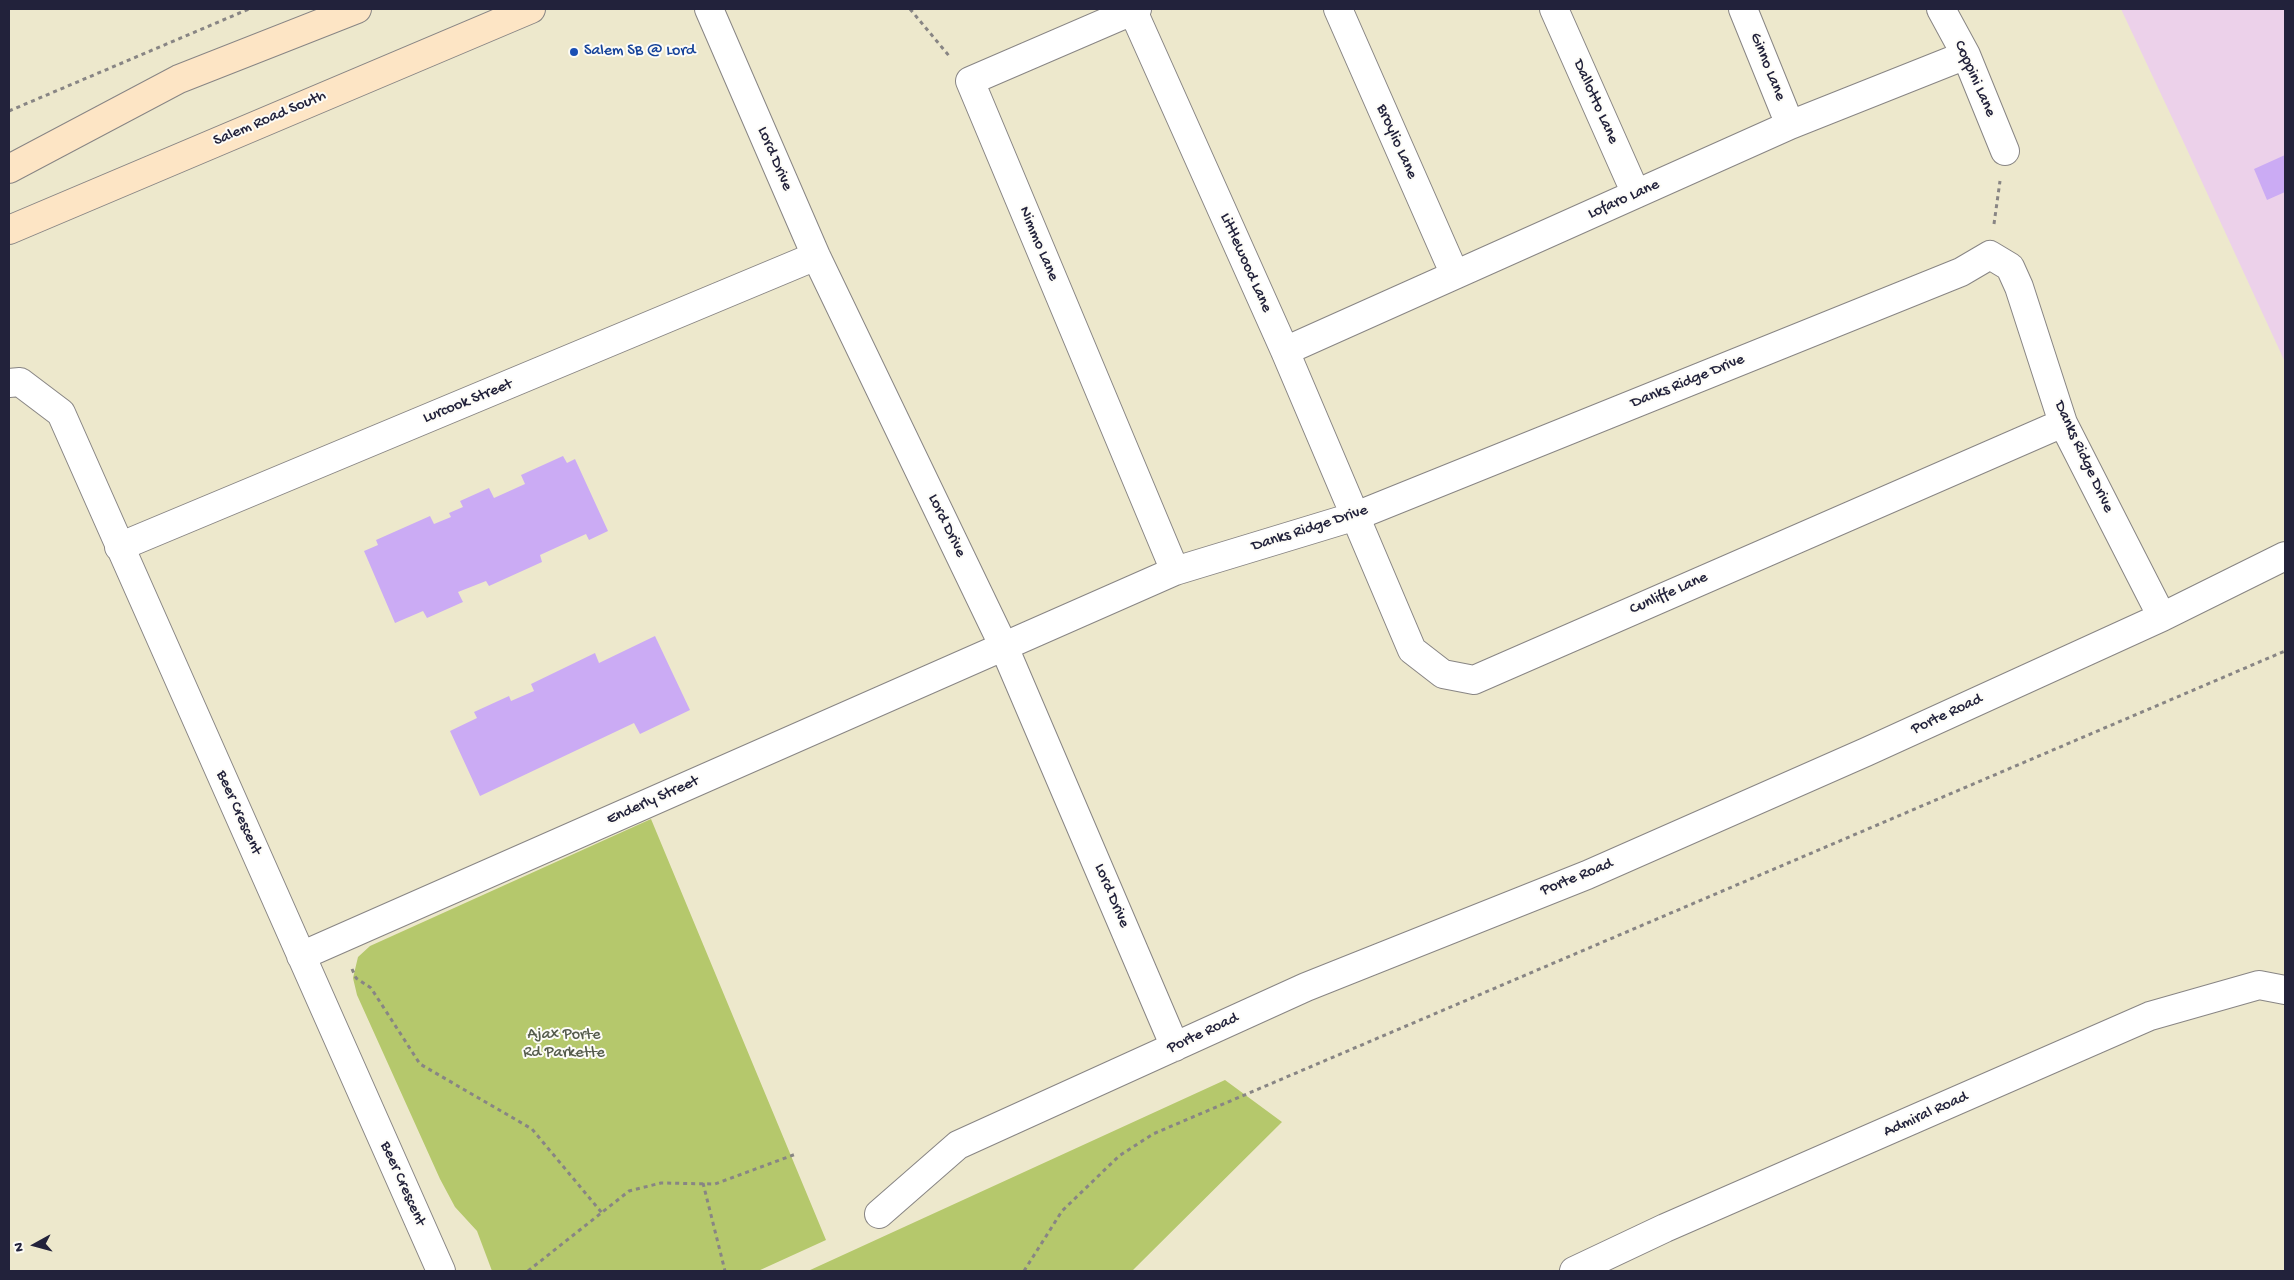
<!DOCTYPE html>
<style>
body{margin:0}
#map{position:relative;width:2294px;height:1280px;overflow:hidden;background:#ede8cc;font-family:"Gochi Hand",sans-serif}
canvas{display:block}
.frame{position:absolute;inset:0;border:10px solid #22223b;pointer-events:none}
.north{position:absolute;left:10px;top:1220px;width:50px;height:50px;-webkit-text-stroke:4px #fdfcf7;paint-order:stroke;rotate:263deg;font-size:14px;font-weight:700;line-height:20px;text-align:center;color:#22223b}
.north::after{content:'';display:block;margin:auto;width:18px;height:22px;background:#22223b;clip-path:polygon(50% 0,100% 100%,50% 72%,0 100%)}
</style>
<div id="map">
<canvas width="2294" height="1280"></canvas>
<div class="frame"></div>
<div class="north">N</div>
</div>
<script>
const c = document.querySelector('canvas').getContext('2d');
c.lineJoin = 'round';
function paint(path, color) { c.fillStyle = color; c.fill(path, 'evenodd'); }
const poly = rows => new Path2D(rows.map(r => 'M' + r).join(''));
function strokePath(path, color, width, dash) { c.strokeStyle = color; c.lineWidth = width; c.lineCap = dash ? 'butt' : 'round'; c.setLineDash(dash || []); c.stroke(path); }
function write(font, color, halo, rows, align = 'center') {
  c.font = font + ' "Gochi Hand",sans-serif'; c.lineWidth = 4; c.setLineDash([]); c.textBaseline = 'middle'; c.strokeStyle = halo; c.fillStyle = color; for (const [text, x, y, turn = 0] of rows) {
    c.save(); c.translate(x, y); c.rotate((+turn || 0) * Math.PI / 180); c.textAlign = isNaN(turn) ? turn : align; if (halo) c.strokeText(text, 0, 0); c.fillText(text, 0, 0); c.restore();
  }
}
paint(poly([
 [2121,9,2285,9,2285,362,2184,143]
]), '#ecd1ea');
paint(poly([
 [651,819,826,1240,758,1271,492,1271,477,1231,455,1207,440,1179,357,995,353,978,358,957,370,946],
 [1225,1080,1282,1122,1132,1271,808,1271]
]), '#b5c86c');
paint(poly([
 [2285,155,2285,192,2267,200,2254,169],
 [563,456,567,463,575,459,608,531,589,540,586,534,540,555,542,562,489,586,486,581,458,592,463,602,427,618,423,611,395,623,364,551,378,545,376,540,430,516,434,524,451,517,449,513,463,507,460,501,489,488,494,498,525,484,521,475],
 [655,636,690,710,640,734,634,723,480,796,450,731,477,718,474,712,509,696,511,701,534,691,531,684,595,653,599,663]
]), '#cbabf4');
const minor = poly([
 [709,9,816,256,1004,647,1175,1047],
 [1137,9,970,81,1175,571],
 [1338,9,1455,275],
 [1554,9,1636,194],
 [1743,9,1790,125],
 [1941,9,1966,55,2005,151],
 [1133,11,1285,351,1412,650,1443,674,1474,680,2063,423],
 [1285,351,1790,125,1966,55],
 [9,383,20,382,61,413,441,1271],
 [119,547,816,256],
 [301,956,1175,571,1356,516,1961,272,1990,255,2010,267,2019,287,2063,423,2162,617],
 [879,1214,958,1145,1306,987,1587,875,1866,752,2162,617,2285,556],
 [1574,1271,1665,1228,2150,1016,2259,985,2285,990]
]);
const secondary = poly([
 [9,169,179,79,357,9],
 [9,230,531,9]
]);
strokePath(minor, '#888584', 30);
strokePath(secondary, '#888584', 30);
strokePath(poly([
 [910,9,950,57],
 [9,111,249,9],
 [1994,224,2000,181],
 [352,969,356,978,371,988,420,1064,532,1129,602,1213],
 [703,1183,725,1271],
 [528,1271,629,1191,661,1183,715,1184,796,1154],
 [1024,1271,1062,1211,1119,1156,1153,1134,2285,651]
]), '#888584', 3, [4, 4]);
strokePath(minor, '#fff', 28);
strokePath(secondary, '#fde5c5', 28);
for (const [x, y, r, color] of [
 [574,52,5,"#1a4fb4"]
]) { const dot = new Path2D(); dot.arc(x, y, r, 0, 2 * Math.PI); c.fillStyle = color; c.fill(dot); strokePath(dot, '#fdfcf7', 2); }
write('16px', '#164399', '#fdfcf7', [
 ["Salem SB @ Lord",584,52]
], 'left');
write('16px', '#22223b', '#fdfcf7', [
 ["Ginno Lane",1767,67,68],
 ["Coppini Lane",1974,79,66],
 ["Dallotto Lane",1595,102,66],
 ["Salem Road South",270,119,-23],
 ["Broylio Lane",1396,142,66],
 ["Lord Drive",774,159,67],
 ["Lofaro Lane",1624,200,-24],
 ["Nimmo Lane",1038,244,67],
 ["Littlewood Lane",1245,263,66],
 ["Danks Ridge Drive",1688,382,-22],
 ["Lurcook Street",468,402,-22],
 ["Danks Ridge Drive",2083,457,65],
 ["Lord Drive",946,526,64],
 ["Danks Ridge Drive",1310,529,-18],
 ["Cunliffe Lane",1669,594,-24],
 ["Porte Road",1947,715,-25],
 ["Enderly Street",653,801,-24],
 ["Beer Crescent",238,813,66],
 ["Porte Road",1577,878,-22],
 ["Lord Drive",1111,896,67],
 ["Porte Road",1203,1034,-25],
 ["Admiral Road",1926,1115,-24],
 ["Beer Crescent",402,1184,66]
]);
write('16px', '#555c4c', '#fdfcf7', [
 ["Ajax Porte",564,1036],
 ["Rd Parkette",564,1054]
]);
</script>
